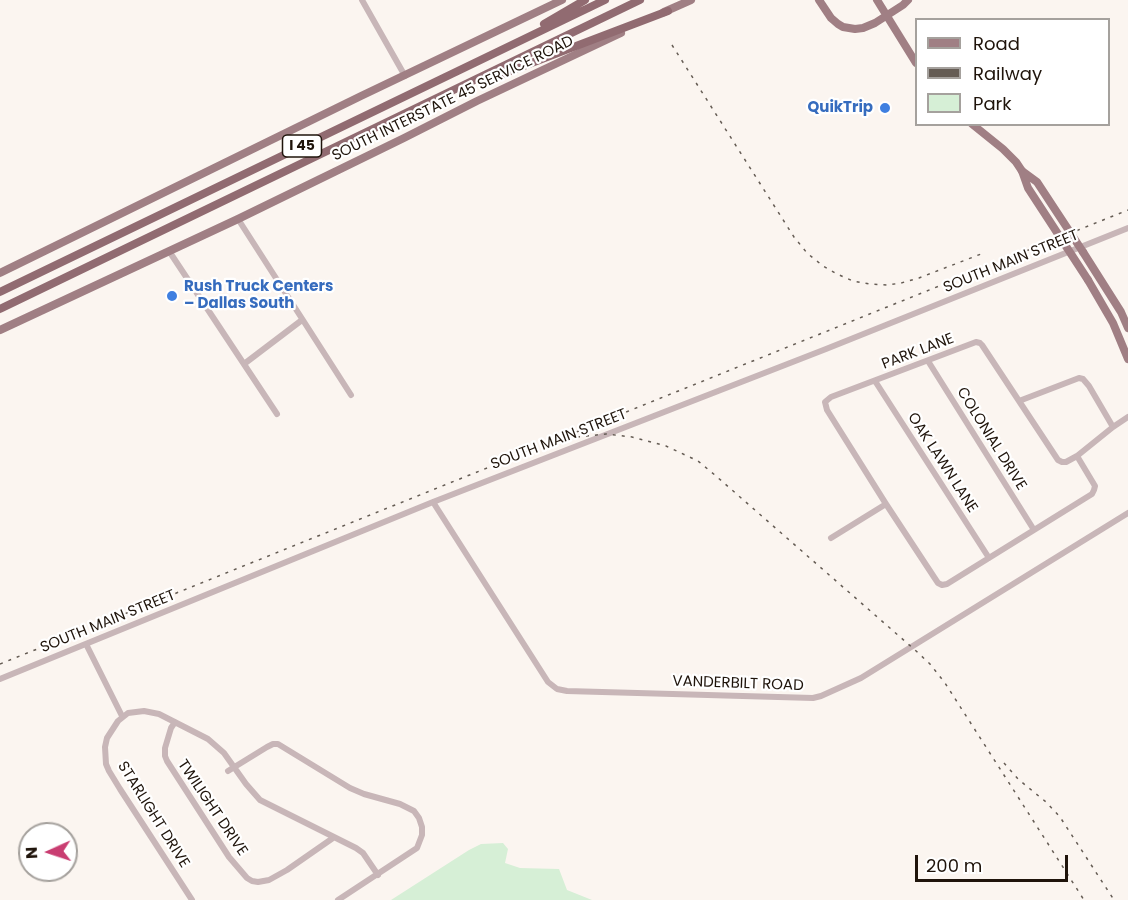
<!DOCTYPE html>
<meta charset="utf-8">
<style>
body{margin:0}
#map{position:relative;width:1128px;height:900px;overflow:hidden;background:#fbf5f0;font-family:Poppins,sans-serif}
canvas{display:block}
.legend{position:absolute;left:915px;top:18px;width:195px;height:108px;box-sizing:border-box;background:#fff;border:2px solid #a5a19d;margin:0;padding:8px 10px;list-style:none;font-size:18px;color:#1f140b}
.legend li{display:flex;align-items:center;gap:12px;height:30px}
.legend b{width:30px;border:2px solid #a5a19d}
.north{position:absolute;left:18px;top:822px;width:60px;height:60px;box-sizing:border-box;background:#fff;border:2px solid #a5a19d;border-radius:50%;rotate:267deg;font-size:16px;font-weight:700;line-height:24px;text-align:center;color:#1f140b}
.north::after{content:'';display:block;margin:auto;width:21px;height:27px;background:#c93d71;clip-path:polygon(50% 0,100% 100%,50% 72%,0 100%)}
.scale{position:absolute;left:915px;top:855px;width:153px;height:27px;box-sizing:border-box;border:3px solid #1f140b;border-top:0;padding-left:8px;font-size:18px;line-height:21px;white-space:nowrap;color:#1f140b;-webkit-text-stroke:4px #fff;paint-order:stroke}
</style>
<div id="map">
<canvas width="1128" height="900"></canvas>
<ul class="legend">
<li><b style="height:8px;background:#a07f84"></b>Road</li>
<li><b style="height:8px;background:#655c54"></b>Railway</li>
<li><b style="height:16px;background:#d6efd6"></b>Park</li>
</ul>
<div class="north">N</div>
<div class="scale">200 m</div>
</div>
<script>
const c = document.querySelector('canvas').getContext('2d');
c.lineJoin = 'round';
function paint(path, color) { c.fillStyle = color; c.fill(path, 'evenodd'); }
const poly = rows => new Path2D(rows.map(r => 'M' + r).join(''));
function strokePath(path, color, width, dash) { c.strokeStyle = color; c.lineWidth = width; c.lineCap = dash ? 'butt' : 'round'; c.setLineDash(dash || []); c.stroke(path); }
function write(font, color, halo, rows, align = 'center') {
  c.font = font + ' Poppins,sans-serif'; c.lineWidth = 4.5; c.setLineDash([]); c.textBaseline = 'middle'; c.strokeStyle = halo; c.fillStyle = color; for (const [text, x, y, turn = 0] of rows) {
    c.save(); c.translate(x, y); c.rotate((+turn || 0) * Math.PI / 180); c.textAlign = isNaN(turn) ? turn : align; if (halo) c.strokeText(text, 0, 0); c.fillText(text, 0, 0); c.restore();
  }
}
paint(poly([
 [503,843,508,849,505,863,520,868,559,869,567,890,592,900,391,900,469,850,481,844]
]), '#d6efd6');
strokePath(poly([
 [362,0,405,76],
 [238,219,351,395],
 [169,251,277,414],
 [928,361,1034,530],
 [244,364,302,320],
 [875,381,989,558],
 [1019,401,1079,378,1083,379,1089,386,1113,427],
 [1077,456,1095,486,1094,490,1092,494,947,584,942,585,938,583,934,577,886,504,827,410,825,402,831,397,976,342,980,343,982,345,1058,460,1062,462,1066,462,1077,456,1113,427,1128,417],
 [433,502,548,682,557,689,567,691,813,698,821,696,861,678,1128,513],
 [831,538,886,504],
 [86,644,122,716],
 [0,679,433,502,826,349,1128,228],
 [175,722,171,728,165,748,165,756,167,761,229,857,247,878,252,881,258,882,269,880,287,870,333,838],
 [228,771,267,747,273,744,278,744,350,788,364,794,400,804,414,811,419,818,422,827,422,835,417,848,338,900],
 [192,900,120,789,109,771,106,764,105,747,107,738,118,721,128,713,144,711,159,714,208,739,224,753,246,784,260,800,356,848,363,853,378,875]
]), '#c8b6b8', 6);
strokePath(poly([
 [819,0,831,18,838,24,843,27,855,29,863,28,875,23,903,5,908,0],
 [877,0,916,63],
 [664,12,691,0],
 [972,124,1003,149,1016,162,1022,171],
 [1083,252,1121,312,1128,328],
 [0,273,361,96,562,0],
 [1088,280,1113,323,1128,359],
 [0,330,238,219,404,138,477,101,621,33]
]), '#a07f84', 8);
strokePath(poly([
 [544,24,585,0],
 [488,74,500,75,668,11],
 [0,292,605,0],
 [0,309,640,0]
]), '#916b71', 8);
strokePath(poly([
 [672,45,794,237,807,253,823,266,837,274,853,281,870,284,888,285,901,283,919,278,981,254],
 [577,437,606,434,632,437,666,446,698,461,716,476,915,650,930,664,945,683,1084,900],
 [0,664,1128,210],
 [1004,763,1018,779,1046,802,1060,817,1114,900]
]), '#655c54', 1.5, [3, 6]);
strokePath(poly([
 [1022,171,1028,188,1088,280],
 [1022,171,1037,182,1083,252]
]), '#a07f84', 8);
for (const [x, y, r, color] of [
 [885,108,6,"#3f7fe0"],
 [172,296,6,"#3f7fe0"]
]) { const dot = new Path2D(); dot.arc(x, y, r, 0, 2 * Math.PI); c.fillStyle = color; c.fill(dot); strokePath(dot, '#fff', 2); }
for (const [x, y, w] of [
 [302,146,39]
]) { const box = new Path2D(); box.roundRect(x - w / 2, y - 11, w, 22, 4.5); c.fillStyle = '#fff'; c.fill(box); strokePath(box, '#1f140b', 1.5); }
write('bold 14px', '#1f140b', null, [
 ["I 45",302,146]
]);
write('15px', '#1f140b', '#fff', [
 ["SOUTH INTERSTATE 45 SERVICE ROAD",453,99,-26],
 ["SOUTH MAIN STREET",1011,262,-22],
 ["PARK LANE",918,352,-21],
 ["COLONIAL DRIVE",991,439,58],
 ["SOUTH MAIN STREET",559,440,-21],
 ["OAK LAWN LANE",942,463,57],
 ["SOUTH MAIN STREET",108,622,-22],
 ["VANDERBILT ROAD",738,684,2],
 ["TWILIGHT DRIVE",212,808,56],
 ["STARLIGHT DRIVE",153,815,58]
]);
write('bold 15px', '#366cbe', '#fff', [
 ["QuikTrip",873,108],
 ["Rush Truck Centers",184,287,"left"],
 ["– Dallas South",184,304,"left"]
], 'right');
</script>
